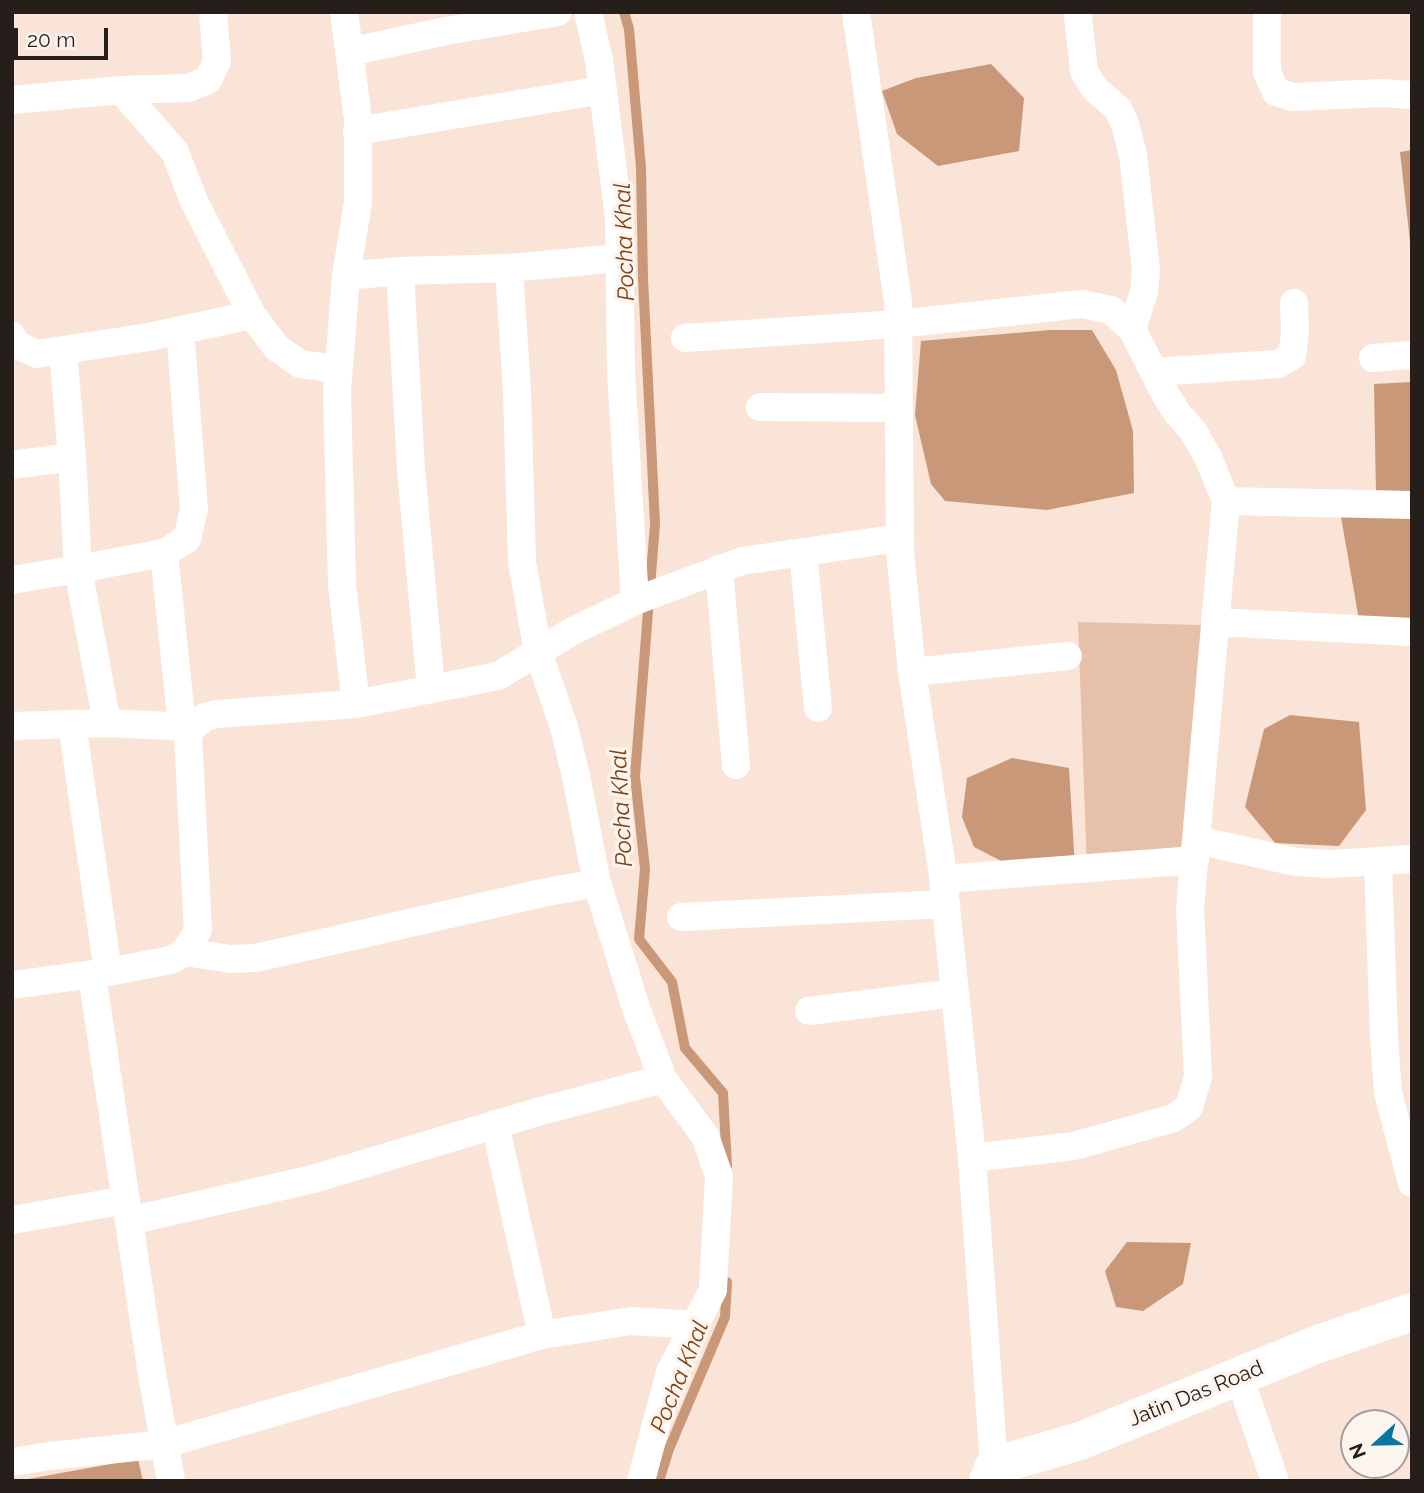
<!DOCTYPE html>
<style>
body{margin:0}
#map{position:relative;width:1424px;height:1493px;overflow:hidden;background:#f9e4d7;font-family:Raleway,sans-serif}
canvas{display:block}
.frame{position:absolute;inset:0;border:14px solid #261e1a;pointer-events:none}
.north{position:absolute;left:1340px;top:1409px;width:70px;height:70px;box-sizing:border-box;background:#fcf4ee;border:2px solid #a69e99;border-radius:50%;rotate:248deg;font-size:19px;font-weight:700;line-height:28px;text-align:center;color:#261e1a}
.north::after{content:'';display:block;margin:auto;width:24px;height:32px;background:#0a76a1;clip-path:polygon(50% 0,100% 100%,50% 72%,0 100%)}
.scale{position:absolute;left:14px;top:28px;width:94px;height:32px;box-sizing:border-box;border:4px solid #261e1a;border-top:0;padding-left:9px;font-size:21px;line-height:24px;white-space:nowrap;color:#261e1a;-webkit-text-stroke:5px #fcf4ee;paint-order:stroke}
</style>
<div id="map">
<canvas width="1424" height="1493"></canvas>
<div class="frame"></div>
<div class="north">N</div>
<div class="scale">20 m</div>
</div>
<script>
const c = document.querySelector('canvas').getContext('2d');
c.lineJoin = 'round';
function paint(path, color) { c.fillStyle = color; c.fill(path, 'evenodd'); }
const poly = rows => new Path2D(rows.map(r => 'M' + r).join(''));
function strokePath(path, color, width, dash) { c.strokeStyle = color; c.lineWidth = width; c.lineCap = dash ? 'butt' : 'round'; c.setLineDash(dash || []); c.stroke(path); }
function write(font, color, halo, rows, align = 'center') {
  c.font = font + ' Raleway,sans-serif'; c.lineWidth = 7; c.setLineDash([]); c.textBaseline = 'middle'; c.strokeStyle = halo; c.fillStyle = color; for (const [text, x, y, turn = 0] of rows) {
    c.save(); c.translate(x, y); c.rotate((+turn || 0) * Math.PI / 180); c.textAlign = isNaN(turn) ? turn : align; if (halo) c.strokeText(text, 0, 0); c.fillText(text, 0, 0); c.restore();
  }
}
paint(poly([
 [1078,622,1204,625,1183,869,1087,869]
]), '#e7c0a9');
paint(poly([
 [991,64,1024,98,1019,151,938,166,897,134,882,91,916,78],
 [1412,150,1412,260,1400,152],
 [1050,330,1092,330,1116,370,1133,431,1134,493,1047,510,945,501,931,484,915,415,921,341],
 [1412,382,1412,492,1376,494,1374,384],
 [1412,516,1412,619,1359,620,1341,517],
 [1290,715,1359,722,1366,810,1339,846,1275,843,1245,807,1264,729],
 [1012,758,1069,768,1075,868,1011,866,974,847,962,817,967,778],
 [1127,1242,1191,1243,1183,1284,1143,1311,1116,1307,1105,1271],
 [138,1459,143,1481,17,1481]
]), '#c89879');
strokePath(poly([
 [624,12,629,29,641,168,643,279,655,524,635,776,645,869,639,939,672,982,685,1048,723,1093,727,1166],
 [659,1481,669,1449,725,1317,727,1282]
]), '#c89879', 10);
strokePath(poly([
 [344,12,358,119,358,202,346,276,337,392,342,585,356,704],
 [588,12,599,60,619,218,621,372,635,601],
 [856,12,898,302,900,551,912,672,942,868,955,993,972,1158,994,1466],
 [1079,12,1078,17,1084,71,1094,88,1118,109,1125,124,1133,155,1146,270,1144,292,1132,329],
 [1267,12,1267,72,1276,92,1293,97,1383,93,1412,95],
 [349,52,446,31,558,12],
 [121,90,188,88,208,80,217,61,213,12],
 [12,100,121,90,175,152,193,199,252,315,277,348,300,364,337,369],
 [357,131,603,90],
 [509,268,517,391,522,562,538,652,564,727,576,776,597,883,636,1008,663,1079,705,1136,719,1176,713,1290,670,1372,641,1481],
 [400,271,411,469,431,689],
 [346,276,400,271,509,268,620,258],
 [12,336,17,345,37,354,149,337,252,315],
 [685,338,898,324,1082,304,1111,310,1132,329,1165,394,1178,414,1193,431,1208,457,1226,501,1190,908,1198,1077,1189,1107,1174,1118,1074,1146,972,1158],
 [63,350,72,457,78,569,164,553,182,726],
 [1373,358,1412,355],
 [1154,372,1278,364,1292,356,1295,333,1294,303],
 [760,407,899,408],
 [12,465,72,457],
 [1226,501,1412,505],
 [803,552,818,708],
 [164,553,187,539,194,509,180,330],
 [719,569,736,765],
 [12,580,78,569,107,723],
 [1215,622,1412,632],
 [912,672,1068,656],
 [72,724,108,972],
 [12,726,107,723,193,727],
 [1196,840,1296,862,1331,864,1412,859],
 [1378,862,1384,1038,1388,1093,1412,1183],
 [944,879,1195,860],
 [681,917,946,904],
 [185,952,230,959,256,958,542,893,597,883],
 [92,975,151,1368,171,1481],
 [12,985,108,972,171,960,185,952,198,930,188,736,193,727,205,717,217,714,356,704,498,676,571,632,635,601,742,561,900,538],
 [809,1011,955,993],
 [495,1124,542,1335],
 [12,1220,126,1200],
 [129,1221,313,1179,541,1111,663,1079],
 [1239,1376,1275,1481],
 [12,1462,50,1456,164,1444,542,1335,632,1321,695,1325]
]), '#fff', 28);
strokePath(poly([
 [988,1481,994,1466,1080,1441,1318,1344,1412,1312]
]), '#fff', 38);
write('21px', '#261e1a', '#fcf4ee', [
 ["Jatin Das Road",1196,1394,-22]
]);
write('italic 23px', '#804314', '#fcf4ee', [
 ["Pocha Khal",625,242,-92],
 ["Pocha Khal",622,808,-93],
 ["Pocha Khal",680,1377,-68]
]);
</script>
